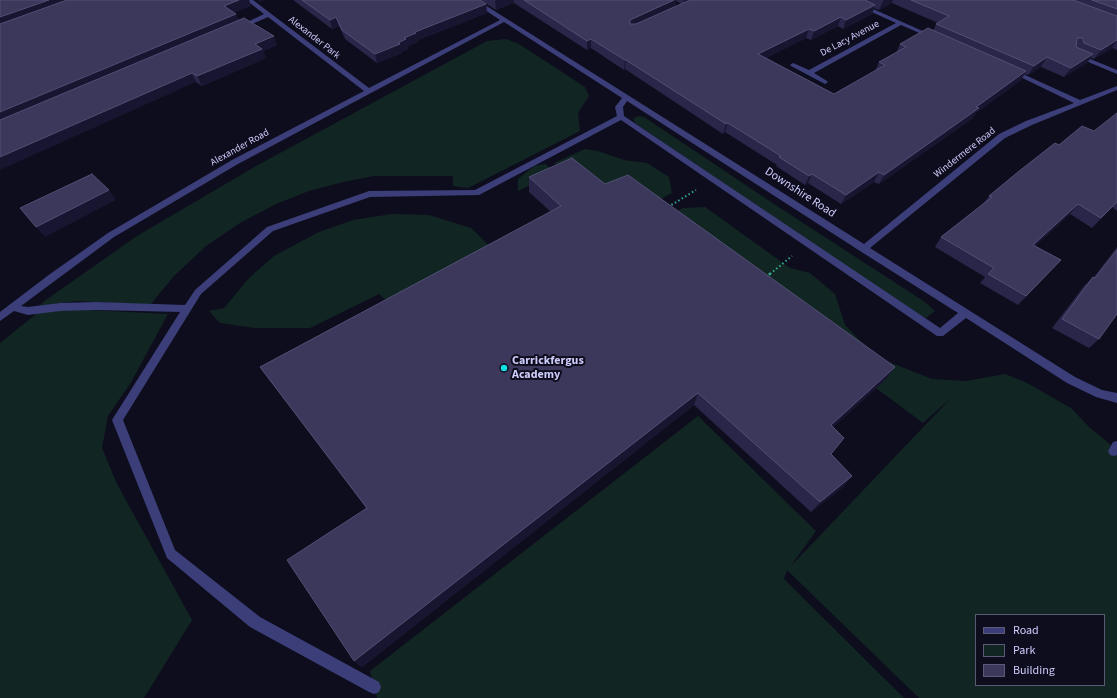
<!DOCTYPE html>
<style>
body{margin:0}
#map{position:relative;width:1117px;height:698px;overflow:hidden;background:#0e0d1d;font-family:"Source Sans 3",sans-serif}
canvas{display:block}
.legend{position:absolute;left:975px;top:614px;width:130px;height:72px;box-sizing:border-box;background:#0e0d1d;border:1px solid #5a5976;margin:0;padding:5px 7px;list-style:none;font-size:12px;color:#cdccfb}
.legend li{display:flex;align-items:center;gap:8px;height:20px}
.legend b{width:20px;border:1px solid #5a5976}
</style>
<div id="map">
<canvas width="1117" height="698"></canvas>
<ul class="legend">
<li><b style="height:5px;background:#3b3e78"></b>Road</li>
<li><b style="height:11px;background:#112623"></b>Park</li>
<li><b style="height:11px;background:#3c385c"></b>Building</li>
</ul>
</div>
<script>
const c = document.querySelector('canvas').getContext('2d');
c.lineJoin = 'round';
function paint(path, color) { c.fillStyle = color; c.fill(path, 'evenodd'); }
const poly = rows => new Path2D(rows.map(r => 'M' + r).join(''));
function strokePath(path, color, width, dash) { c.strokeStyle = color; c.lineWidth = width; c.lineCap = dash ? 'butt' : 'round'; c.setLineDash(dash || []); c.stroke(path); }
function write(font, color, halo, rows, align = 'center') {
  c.font = font + ' "Source Sans 3",sans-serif'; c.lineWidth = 4; c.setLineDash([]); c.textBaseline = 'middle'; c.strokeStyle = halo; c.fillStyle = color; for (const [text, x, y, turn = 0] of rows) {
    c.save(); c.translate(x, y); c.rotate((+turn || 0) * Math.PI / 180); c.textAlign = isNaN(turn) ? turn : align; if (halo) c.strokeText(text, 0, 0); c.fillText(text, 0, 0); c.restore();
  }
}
paint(poly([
 [506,39,519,44,585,87,589,96,578,113,580,131,468,188,453,186,453,176,374,176,343,182,309,191,276,204,240,223,206,246,174,276,150,305,77,301,39,306,43,302,137,236,256,166,487,41],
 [638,116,644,117,777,206,925,302,935,311,926,318,914,312,635,123,633,119],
 [585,149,598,151,624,160,647,163,669,177,672,193,648,206,604,198,571,173,554,163],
 [545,164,557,173,518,191,518,179,534,166],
 [705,207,790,268,810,273,835,294,845,325,868,349,664,218,683,208],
 [392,214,429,215,471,228,496,252,393,307,379,294,310,328,255,328,220,323,209,311,224,308,250,277,274,256,319,232,353,220],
 [88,310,168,314,130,384,108,416,102,448,117,484,192,620,144,698,0,698,0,343,40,311],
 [889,362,932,379,966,381,1005,374,1027,383,1071,408,1089,427,1117,450,1117,698,919,698,787,570,784,579,904,698,377,698,370,671,698,416,816,531,790,567,952,397,923,423,876,388,885,380,875,373],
 [976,615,1104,615,1104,685,976,685]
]), '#112623');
strokePath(poly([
 [668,207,696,190],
 [770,274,792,256]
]), '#35a695', 2, [1.5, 2.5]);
strokePath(poly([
 [765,278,771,273]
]), '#35a695', 2.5, [2, 3]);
paint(poly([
 [246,0,253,0,369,88,500,20,470,0,477,0,864,244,999,134,1026,121,1074,103,1010,72,1010,70,1014,70,1080,100,1117,86,1117,90,1032,125,1005,138,870,248,1075,377,1102,390,1117,393,1117,403,1096,397,1067,383,966,318,943,336,937,336,621,120,479,195,370,197,273,231,201,294,123,420,175,550,260,617,379,682,381,687,379,692,374,694,369,692,250,627,167,558,112,420,180,312,96,310,60,311,28,315,14,311,0,321,0,312,50,274,108,233,232,160,364,91,268,17,241,29,237,29,237,27,264,14,246,0],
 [504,22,622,98,615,107,617,116,475,190,369,191,267,227,195,290,185,305,96,302,60,303,28,307,21,306,114,237,238,164,504,22],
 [627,101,860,251,958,313,940,328,624,116,623,107,627,101],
 [845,0,853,0,936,37,931,38,901,25,814,73,827,81,828,82,825,84,791,66,790,65,793,63,809,70,896,23,845,0],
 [1074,54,1078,54,1117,70,1117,74,1074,56,1074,54],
 [1117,441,1117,455,1114,456,1110,455,1108,451,1113,442,1117,441]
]), '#3b3e78');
paint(poly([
 [0,0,249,0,251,6,234,12,239,20,277,45,263,51,266,58,202,86,196,82],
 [293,0,480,0,486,4,487,13,418,40,418,42,408,46,408,49,401,52,402,53,377,63,345,39,339,26,332,29],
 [480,0,1117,0,1117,50,1112,48,1094,59,1091,58,1087,63,1064,77,1041,67,1028,75,1025,74,1020,81,976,113,973,118,879,184,874,182,841,204,808,183,805,185,776,166,777,165,725,132,723,134,625,69,624,70,591,48,587,50,514,3,496,10],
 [676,1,682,4,675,7],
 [892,3,938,23,936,24,933,31,900,44,896,53,879,62,875,71,834,94,766,58,806,38,811,40,838,26,843,29,872,14,874,8,879,10],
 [1117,113,1117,211,1112,207,1092,228,1070,214,1035,246,1061,260,1018,305,980,283,985,277,935,247,941,237,983,204,989,196,1059,145,1094,131],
 [529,177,605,184,885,380,833,427,831,454,852,476,843,487,811,512,694,405,362,667,354,661,366,508,269,379,260,367,551,212,529,192],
 [1117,247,1117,314,1099,339,1089,348,1052,328,1084,286,1093,277,1094,277]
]), '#2a2649');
paint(poly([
 [49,0,80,0,0,29,0,17],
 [239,0,249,0,251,6,228,15,224,6],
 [258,0,265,0,259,2],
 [497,0,514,0,514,3,496,10,495,1],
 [674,0,676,0,675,8,629,29,630,20],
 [684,0,692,0,683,4],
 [884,0,893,0,892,3,879,10,883,1],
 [486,4,487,13,418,40,418,42,408,46,408,49,401,52,402,53,377,63,375,54,398,43,404,38,415,32],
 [875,5,872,14,843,29,846,20],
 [236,14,240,23,0,124,0,112],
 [336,17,339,26,332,29,330,20],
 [841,17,838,26,811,40,814,31],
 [809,29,806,38,756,63,758,54],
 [274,36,277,45,263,51,266,58,202,86,197,76,255,44],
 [591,39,591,48,587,50,587,41],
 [1117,40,1117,41,1112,48,1094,59,1101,50],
 [1093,54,1087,63,1064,77,1071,68],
 [1047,57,1041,67,1028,75,1034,66],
 [625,60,626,60,625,69,624,70],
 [1026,71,1020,81,976,113,973,118,879,184,884,175],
 [192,73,196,82,0,170,0,157],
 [728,123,725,132,723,134,726,124],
 [879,172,874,182,841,204,846,195],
 [812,174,808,183,805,185,809,176],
 [109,190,116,200,45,237,36,227],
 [1078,204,1070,214,1025,255,1033,245],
 [895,367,885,380,823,437,831,425],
 [698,393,694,405,362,667,354,661],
 [852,476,843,487,811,512,820,502]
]), '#181530');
const building = poly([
 [0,0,49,0,0,17,0,0],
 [67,0,239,0,224,6,236,14,0,112,0,24,67,0],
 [302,0,480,0,486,4,415,32,416,33,404,38,406,39,398,43,400,44,375,54,342,30,336,17,330,20,302,0],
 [524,0,674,0,630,20,630,24,636,24,690,0,865,0,875,5,846,20,841,17,814,31,809,29,758,54,834,94,885,65,879,62,906,47,900,44,928,28,1026,71,976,107,979,108,884,175,879,172,846,195,812,174,809,176,779,157,781,156,728,123,726,124,626,60,625,60,591,39,587,41,524,0],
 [911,0,1073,0,1117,16,1117,40,1101,50,1084,43,1083,38,1077,38,1076,47,1093,54,1071,68,1047,57,1034,66,936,24,949,16,911,0],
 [1092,0,1117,0,1117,9,1092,0],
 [244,18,274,36,255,44,262,49,197,76,192,73,0,157,0,120,244,18],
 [1117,113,1117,202,1101,218,1078,204,1033,245,1061,260,1026,296,988,274,994,268,941,237,992,197,989,196,1018,172,1055,143,1059,145,1082,126,1094,131,1117,113],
 [572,158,605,184,628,175,895,367,831,425,844,438,831,454,852,476,820,502,698,393,354,661,287,560,367,508,260,367,561,206,529,177,572,158],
 [92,174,109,190,36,227,20,208,92,174],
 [1117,250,1117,314,1099,339,1062,319,1093,277,1095,278,1117,250]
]);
paint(building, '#3c385c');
strokePath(building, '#524f75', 1);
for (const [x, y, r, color] of [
 [504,368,4,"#10e1e3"]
]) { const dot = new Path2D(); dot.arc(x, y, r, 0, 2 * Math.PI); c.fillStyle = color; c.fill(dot); strokePath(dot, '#0e0d1d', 1.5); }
write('10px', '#cdccfb', '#0e0d1d', [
 ["Alexander Park",314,38,38],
 ["De Lacy Avenue",850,39,-28],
 ["Alexander Road",240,148,-29],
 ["Windermere Road",965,153,-38]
]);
write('12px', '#cdccfb', '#0e0d1d', [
 ["Downshire Road",800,193,33]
]);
write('bold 12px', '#cdccfb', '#0e0d1d', [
 ["Carrickfergus",512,361],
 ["Academy",512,375]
], 'left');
</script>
